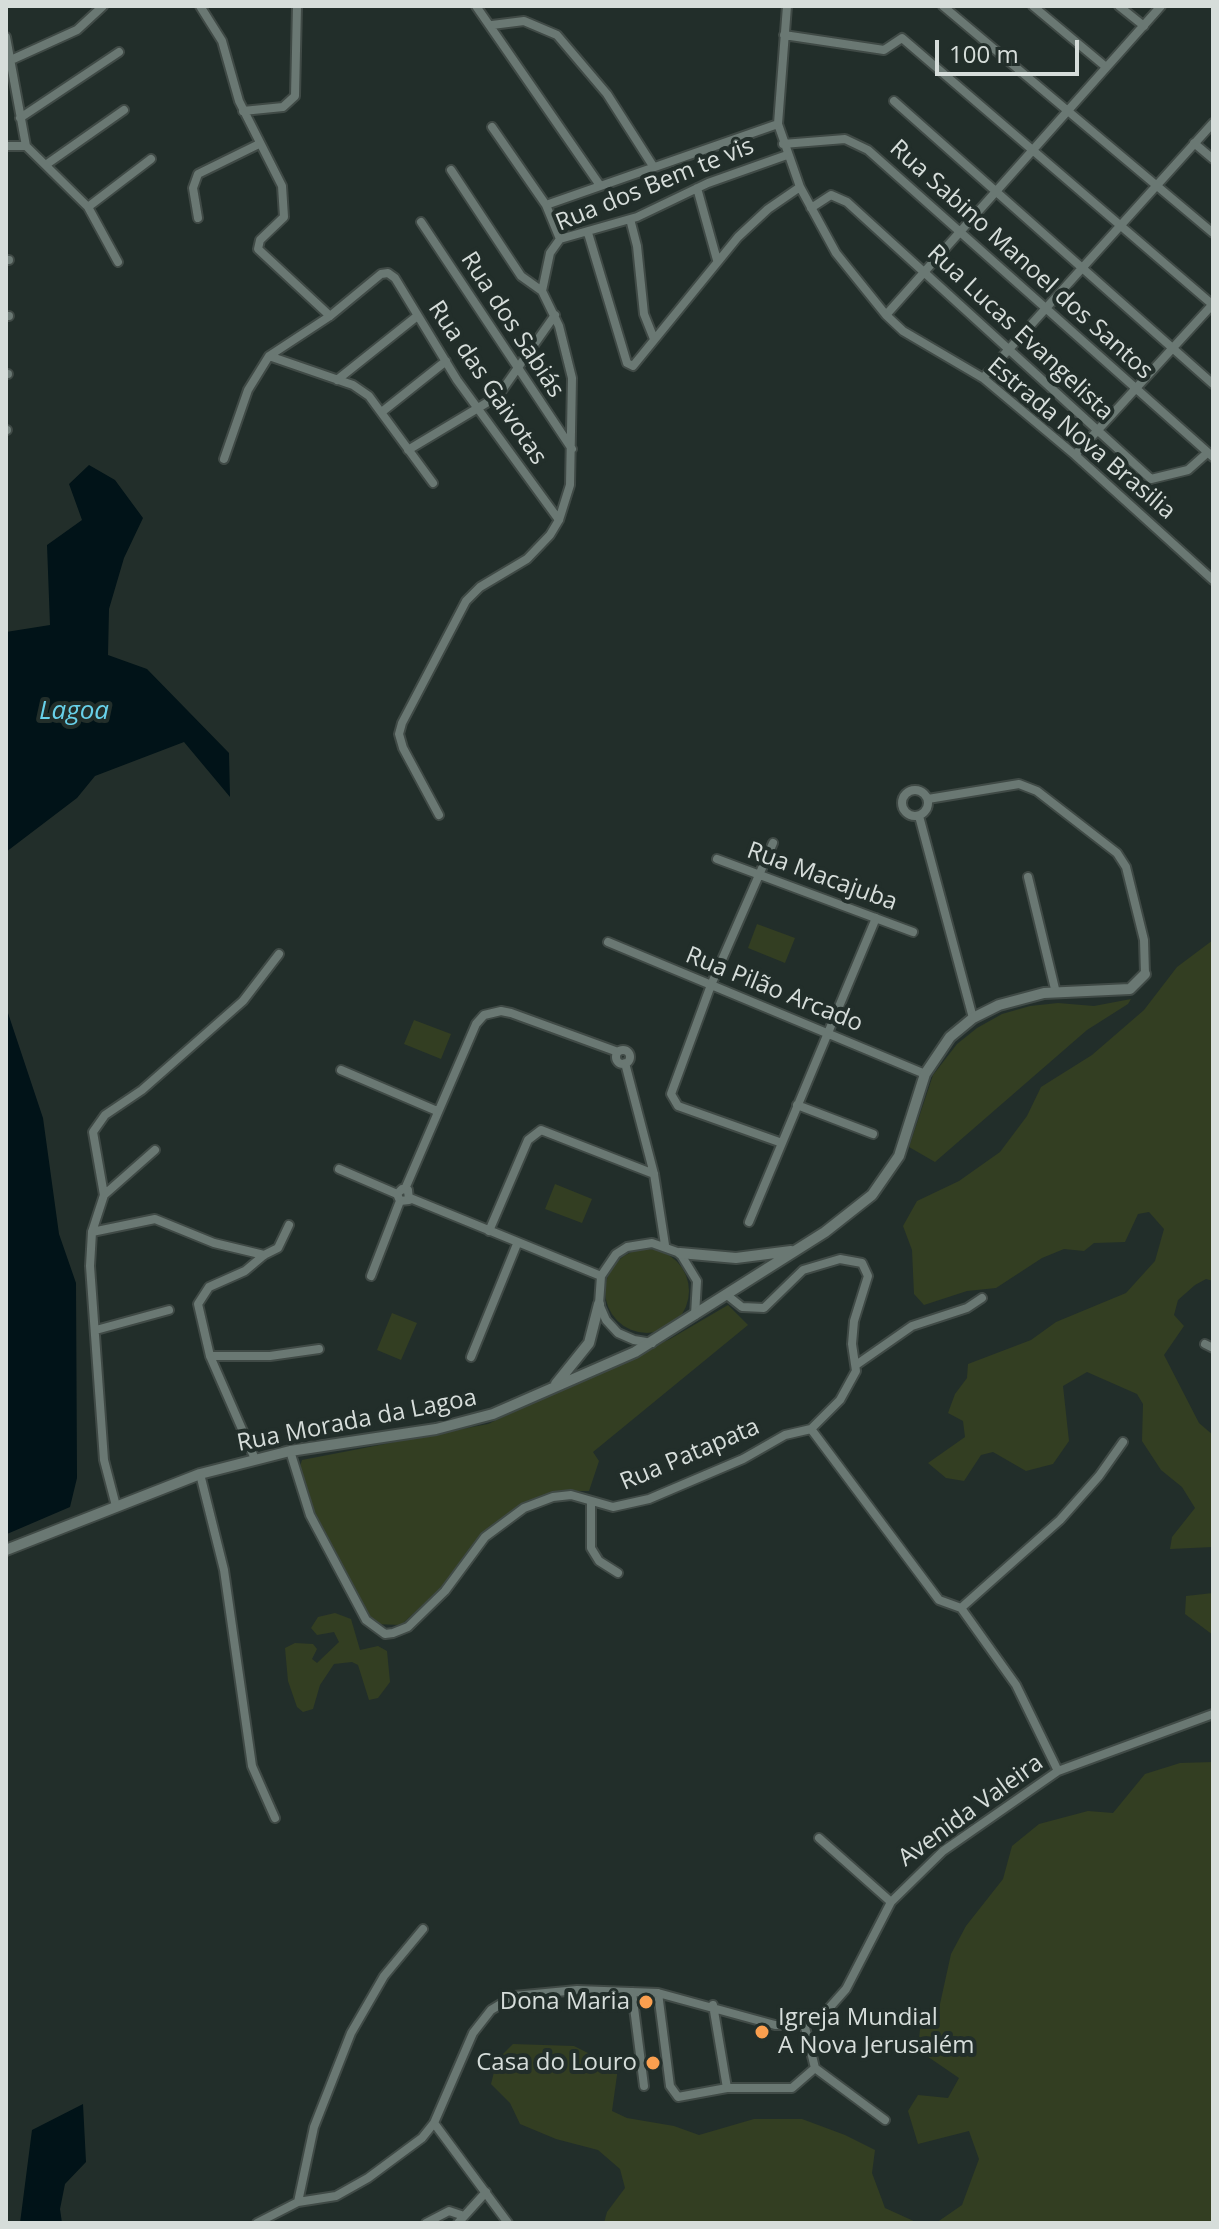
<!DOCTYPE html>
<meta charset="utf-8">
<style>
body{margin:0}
#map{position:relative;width:1219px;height:2229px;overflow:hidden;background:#222e2a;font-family:"Open Sans",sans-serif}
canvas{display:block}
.frame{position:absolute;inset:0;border:8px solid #d6ddda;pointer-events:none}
.scale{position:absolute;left:935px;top:40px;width:144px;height:36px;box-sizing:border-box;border:4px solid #d6ddda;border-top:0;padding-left:10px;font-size:24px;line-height:28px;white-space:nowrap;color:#d6ddda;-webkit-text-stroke:6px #222e2a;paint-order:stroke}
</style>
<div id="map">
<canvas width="1219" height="2229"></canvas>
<div class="frame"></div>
<div class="scale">100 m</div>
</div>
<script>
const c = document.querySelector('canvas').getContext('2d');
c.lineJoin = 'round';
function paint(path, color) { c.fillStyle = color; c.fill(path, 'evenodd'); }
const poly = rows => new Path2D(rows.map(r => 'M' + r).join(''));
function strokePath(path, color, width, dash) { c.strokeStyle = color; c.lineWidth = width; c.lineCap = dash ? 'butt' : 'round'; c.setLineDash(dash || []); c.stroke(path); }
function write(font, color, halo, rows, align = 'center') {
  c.font = font + ' "Open Sans",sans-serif'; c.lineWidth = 8; c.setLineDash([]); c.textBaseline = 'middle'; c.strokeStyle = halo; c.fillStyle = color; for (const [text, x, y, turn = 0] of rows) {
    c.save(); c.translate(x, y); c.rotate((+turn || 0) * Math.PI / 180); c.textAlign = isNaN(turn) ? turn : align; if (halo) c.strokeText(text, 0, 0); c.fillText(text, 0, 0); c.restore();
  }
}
paint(poly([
 [757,924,795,938,785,963,748,948],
 [1213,940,1213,1281,1206,1279,1195,1285,1178,1300,1174,1315,1184,1326,1164,1355,1199,1423,1213,1435,1213,1547,1170,1549,1172,1537,1195,1508,1182,1487,1161,1470,1142,1441,1143,1404,1137,1394,1087,1372,1063,1386,1069,1441,1053,1464,1026,1471,993,1452,981,1455,964,1481,946,1478,928,1463,965,1437,963,1421,948,1413,955,1394,967,1378,968,1364,1031,1340,1056,1322,1126,1293,1155,1261,1164,1229,1149,1212,1138,1214,1125,1242,1094,1243,1084,1251,1064,1249,1042,1258,996,1288,967,1291,924,1305,914,1294,912,1250,903,1226,917,1201,959,1181,1000,1152,1027,1116,1041,1087,1092,1055,1144,1010,1177,967],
 [1131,999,1128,1004,1087,1030,935,1162,909,1147,933,1075,957,1044,977,1028,1002,1014,1030,1006,1058,1003,1094,1006],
 [414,1020,451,1034,441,1059,404,1044],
 [555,1184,592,1199,582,1223,545,1209],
 '605 1291a42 42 0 1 1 84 0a42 42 0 1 1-84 0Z',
 [728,1305,748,1325,593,1452,599,1461,589,1491,555,1491,519,1507,477,1541,462,1569,401,1625,374,1624,314,1511,298,1472,302,1460,488,1424,670,1339],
 [392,1313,417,1323,401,1360,377,1350],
 [1213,1593,1213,1635,1185,1614,1186,1596],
 [335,1613,351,1619,360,1650,378,1646,387,1651,390,1682,378,1698,369,1700,358,1665,352,1662,334,1664,320,1685,313,1709,303,1712,297,1707,288,1681,285,1648,295,1643,313,1644,317,1649,312,1659,317,1663,339,1642,334,1632,317,1635,311,1628,318,1617],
 [1213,1762,1213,2223,936,2223,962,2205,979,2159,969,2131,918,2144,908,2111,918,2095,948,2098,959,2078,918,2050,920,2029,938,2013,951,1954,966,1926,1003,1879,1012,1846,1039,1824,1088,1811,1113,1813,1145,1774,1180,1763],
 [513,2044,574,2046,618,2068,612,2111,627,2118,674,2126,699,2135,754,2119,802,2119,845,2135,875,2150,872,2173,885,2208,918,2223,604,2223,607,2212,625,2188,620,2169,598,2150,556,2139,520,2124,510,2103,491,2084,497,2060]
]), '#333e22');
paint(poly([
 [89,465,115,480,143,518,124,558,109,609,108,655,147,669,229,753,230,797,184,742,95,776,77,798,6,852,6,632,50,625,47,545,82,520,69,484],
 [6,1007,43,1118,59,1234,76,1283,77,1478,70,1507,7,1534],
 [83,2104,86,2162,65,2184,60,2209,62,2223,20,2223,32,2130]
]), '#011318');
const minor = poly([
 [200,6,222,41,239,101,282,186,284,217,260,240,258,249,330,316],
 [476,6,599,184],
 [787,6,778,124,800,187,836,253,886,315,903,331,983,378,1075,455,1213,580],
 [943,6,1213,233],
 [1033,6,1106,67],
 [1119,6,1144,26],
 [492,25,524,21,557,35,607,94,653,166],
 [784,35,884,50,902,38,1213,305],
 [6,37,26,146,88,207,118,262],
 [11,60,77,30,103,6],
 [894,101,1213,384],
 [243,111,283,107,295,96,297,6],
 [20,118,119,52],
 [492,127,546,205,560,239],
 [1194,143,1213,159],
 [783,144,845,139,868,150,1213,457],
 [6,146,26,146],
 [47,164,124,110],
 [451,170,521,276,542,291],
 [697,188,717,260],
 [546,205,778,124],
 [88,207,151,159],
 [811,208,831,195,847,202,1151,479,1188,470,1207,453],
 [198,218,193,188,198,174,259,144],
 [630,219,637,246,644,314,654,339],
 [421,222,572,449],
 [588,233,627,363,633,366,738,237,768,209,800,187],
 [6,260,9,260],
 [886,315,1161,6],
 [6,316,9,316],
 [269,356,353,385,369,396,433,483],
 [6,374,8,374],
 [983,378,1213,123],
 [337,380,416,317],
 [383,411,446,361],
 [6,430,7,430],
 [408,450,498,396,555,315],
 [1075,455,1213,304],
 [224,459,248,390,269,356,330,316,381,274,388,273,395,278,457,380,559,520],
 '902 803a13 13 0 1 1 26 0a13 13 0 1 1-26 0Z',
 [928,799,1019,784,1037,791,1117,853,1126,867,1144,940,1145,974],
 [439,815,403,748,399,734,402,723,466,601,480,587,527,559,550,535,559,520,570,485,572,378,559,326,542,291,550,253,560,239,637,217,708,183,787,155],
 [919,816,973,1018],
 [773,843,711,985,671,1094,678,1106,782,1143],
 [717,859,913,932],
 [1028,877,1056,993],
 [608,942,925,1074],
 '616 1057a7 7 0 1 1 14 0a7 7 0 1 1-14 0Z',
 [625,1063,654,1174,665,1245],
 [341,1070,437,1111],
 [797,1105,873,1134],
 [339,1169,397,1194],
 [405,1189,476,1024,484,1015,501,1011,511,1013,618,1052],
 [104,1195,155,1150],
 [410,1198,601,1276],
 [749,1222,876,918],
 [489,1231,528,1140,541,1130,654,1174],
 [92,1232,155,1219,214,1243,264,1255],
 [371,1276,400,1201,397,1194,402,1189,408,1190,409,1200,400,1201],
 [96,1330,169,1310],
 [652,1343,634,1340,618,1333,606,1320,599,1304,601,1276,616,1254,627,1247,652,1243,680,1253,697,1281,695,1315],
 [1205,1344,1213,1348],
 [210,1356,270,1356,319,1349],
 [471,1357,517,1244],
 [856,1365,912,1326,967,1308,982,1298],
 [811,1429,939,1600,961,1608,1016,1685,1058,1771],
 [290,1451,310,1515,366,1620,385,1634,393,1633,408,1627,445,1591,485,1537,524,1508,553,1497,571,1495,613,1507,649,1499,743,1459,785,1435,811,1429,840,1400,856,1371,852,1344,854,1321,868,1276,862,1263,840,1259,803,1270,764,1308,742,1307,727,1295],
 [255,1459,210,1356,198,1304,209,1287,245,1271,264,1255,278,1248,289,1225],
 [200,1474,224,1570,252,1766,275,1818],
 [591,1502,591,1548,599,1561,618,1573],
 [116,1506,104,1460,90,1266,92,1232,104,1195,93,1132,105,1115,142,1090,243,1001,279,954],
 [961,1608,1060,1520,1099,1476,1123,1442],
 [819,1838,891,1902],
 [632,1992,644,2086],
 [658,1993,670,2086,678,2097,727,2088,792,2088,815,2068],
 [713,2005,727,2088],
 [804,2023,815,2068],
 [815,2068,885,2120],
 [434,2123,508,2223],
 [298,2202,314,2127,351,2033,384,1976,423,1929],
 [257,2223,298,2202,336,2196,368,2178,422,2138,434,2123,473,2033,491,2010,514,1996,577,1990,658,1993,775,2025,797,2025,823,2015,846,1989,891,1902,943,1851,1058,1771,1213,1714],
 [426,2223,449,2211,464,2216],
 [458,2223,486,2192]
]);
const tertiary = poly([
 [680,1253,736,1258,791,1251],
 [556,1384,589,1343,599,1304],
 [6,1550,200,1474,290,1451,436,1429,493,1414,635,1352,825,1232,872,1195,899,1156,925,1074,950,1037,973,1018,999,1005,1044,993,1130,989,1145,974]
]);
strokePath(minor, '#404a46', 12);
strokePath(tertiary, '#404a46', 14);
strokePath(minor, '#6a7873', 8);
strokePath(tertiary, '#6a7873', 10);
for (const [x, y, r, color] of [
 [646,2002,8,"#fa9f4f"],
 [762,2032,8,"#fa9f4f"],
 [653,2063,8,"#fa9f4f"]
]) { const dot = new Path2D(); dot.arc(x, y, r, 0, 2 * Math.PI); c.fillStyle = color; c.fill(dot); strokePath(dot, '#222e2a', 3); }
write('24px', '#d6ddda', '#222e2a', [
 ["Rua dos Bem te vis",655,185,-22],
 ["Rua Sabino Manoel dos Santos",1021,260,42],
 ["Rua dos Sabiás",512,325,57],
 ["Rua Lucas Evangelista",1020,333,43],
 ["Rua das Gaivotas",487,383,56],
 ["Estrada Nova Brasilia",1081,439,40],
 ["Rua Macajuba",822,877,20],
 ["Rua Pilão Arcado",774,990,22],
 ["Rua Morada da Lagoa",357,1421,-11],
 ["Rua Patapata",690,1455,-23],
 ["Avenida Valeira",971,1811,-36]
]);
write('24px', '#d6ddda', '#222e2a', [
 ["Dona Maria",630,2002],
 ["Igreja Mundial",778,2018,"left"],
 ["A Nova Jerusalém",778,2046,"left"],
 ["Casa do Louro",637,2063]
], 'right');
write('italic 26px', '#68d1ea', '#222e2a', [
 ["Lagoa",74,712]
]);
</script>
